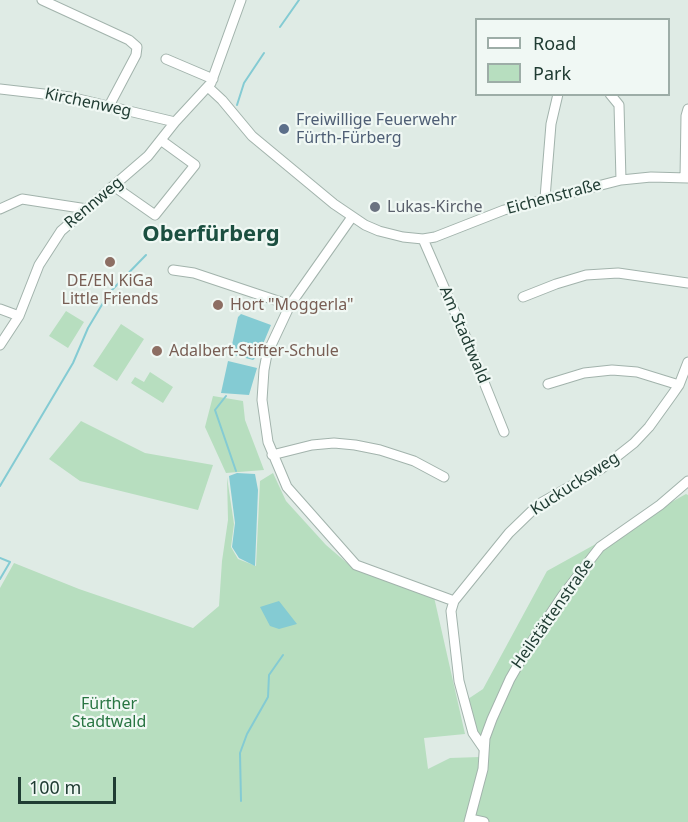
<!DOCTYPE html>
<meta charset="utf-8">
<style>
body{margin:0}
#map{position:relative;width:688px;height:822px;overflow:hidden;background:#dfebe5;font-family:"Noto Sans",sans-serif}
canvas{display:block}
.legend{position:absolute;left:475px;top:18px;width:195px;height:78px;box-sizing:border-box;background:#f0f8f4;border:2px solid #9dada7;margin:0;padding:8px 10px;list-style:none;font-size:18px;color:#203c33}
.legend li{display:flex;align-items:center;gap:12px;height:30px}
.legend b{width:30px;border:2px solid #9dada7}
.scale{position:absolute;left:18px;top:777px;width:98px;height:27px;box-sizing:border-box;border:3px solid #203c33;border-top:0;padding-left:8px;font-size:18px;line-height:21px;white-space:nowrap;color:#203c33;-webkit-text-stroke:4px #f0f8f4;paint-order:stroke}
</style>
<div id="map">
<canvas width="688" height="822"></canvas>
<ul class="legend">
<li><b style="height:8px;background:#fff"></b>Road</li>
<li><b style="height:16px;background:#b7debf"></b>Park</li>
</ul>
<div class="scale">100 m</div>
</div>
<script>
const c = document.querySelector('canvas').getContext('2d');
c.lineJoin = 'round';
function paint(path, color) { c.fillStyle = color; c.fill(path, 'evenodd'); }
const poly = rows => new Path2D(rows.map(r => 'M' + r).join(''));
function strokePath(path, color, width, dash) { c.strokeStyle = color; c.lineWidth = width; c.lineCap = dash ? 'butt' : 'round'; c.setLineDash(dash || []); c.stroke(path); }
function write(font, color, halo, rows, align = 'center') {
  c.font = font + ' "Noto Sans",sans-serif'; c.lineWidth = 4.5; c.setLineDash([]); c.textBaseline = 'middle'; c.strokeStyle = halo; c.fillStyle = color; for (const [text, x, y, turn = 0] of rows) {
    c.save(); c.translate(x, y); c.rotate((+turn || 0) * Math.PI / 180); c.textAlign = isNaN(turn) ? turn : align; if (halo) c.strokeText(text, 0, 0); c.fillText(text, 0, 0); c.restore();
  }
}
paint(poly([
 [66,311,84,322,68,348,49,336],
 [121,324,144,339,117,381,93,366],
 [150,372,173,387,163,403,131,383,135,377,144,382],
 [213,396,243,401,245,420,264,470,226,473,205,427],
 [81,421,145,453,213,465,198,510,80,481,49,459],
 [273,473,286,501,326,545,354,569,434,597,465,734,424,738,428,769,450,758,480,757,468,699,483,689,547,571,686,494,688,495,688,822,0,822,0,588,14,563,79,589,193,628,219,606,222,561,228,520,227,477,234,524,231,547,238,559,256,566,260,481]
]), '#b7debf');
paint(poly([
 [241,314,271,325,258,356,253,360,230,354,238,317],
 [228,361,257,368,249,395,221,393],
 [237,473,255,474,258,490,255,566,239,558,232,547,235,523,229,476],
 [279,601,297,624,279,629,270,626,260,607]
]), '#84cbd3');
strokePath(poly([
 [280,27,299,0],
 [237,105,244,83,264,53],
 [226,396,215,410,236,471],
 [0,486,73,363,88,328,109,293,146,255],
 [0,558,10,562,0,579],
 [241,801,240,753,247,734,268,697,269,675,283,655]
]), '#84cbd3', 2);
const minor = poly([
 [42,0,129,40,137,47,136,55,109,106],
 [166,59,213,79],
 [208,87,222,100,252,136,334,204,365,225,379,231,403,237,423,239,435,237,504,210,621,180,651,177,688,178],
 [0,89,70,97,175,122],
 [610,94,619,105,621,180],
 [685,178,686,116,688,109],
 [115,187,155,215,195,165,162,141],
 [545,198,551,124,558,94],
 [0,209,22,199,87,209],
 [352,217,290,305,267,354,264,370,262,400,268,442,287,487,356,565,454,601],
 [423,239,467,340,504,432],
 [173,270,194,273,290,305],
 [523,297,556,284,586,275,618,273,688,283],
 [0,309,19,316],
 [0,345,19,316,39,265,61,231,148,156,175,122,211,83,241,0],
 [548,384,584,373,612,370,637,372,679,385],
 [272,455,312,445,334,443,355,445,380,450,414,461,444,477],
 [484,749,473,733,459,681,451,611,454,601,509,533,539,504,601,469,634,443,649,427,672,395,679,385,688,362],
 [470,819,484,822],
 [469,822,483,769,485,738,492,719,510,679,529,646,563,595,600,547,660,505,688,481]
]);
strokePath(minor, '#a2b3ac', 11);
strokePath(minor, '#fff', 9);
for (const [x, y, r, color] of [
 [284,129,6,"#5c6f8a"],
 [375,207,6,"#6b7280"],
 [110,262,6,"#8d6e63"],
 [218,305,6,"#8d6e63"],
 [157,351,6,"#8d6e63"]
]) { const dot = new Path2D(); dot.arc(x, y, r, 0, 2 * Math.PI); c.fillStyle = color; c.fill(dot); strokePath(dot, '#f0f8f4', 2); }
write('16px', '#203c33', '#f0f8f4', [
 ["Kirchenweg",88,103,12],
 ["Eichenstraße",554,197,-15],
 ["Rennweg",94,203,-40],
 ["Am Stadtwald",464,335,67],
 ["Kuckucksweg",575,484,-33],
 ["Heilstättenstraße",553,614,-55]
]);
write('16px', '#4e5e75', '#f0f8f4', [
 ["Freiwillige Feuerwehr",296,120],
 ["Fürth-Fürberg",296,138]
], 'left');
write('16px', '#5b616d', '#f0f8f4', [
 ["Lukas-Kirche",387,207]
], 'left');
write('16px', '#785e54', '#f0f8f4', [
 ["DE/EN KiGa",110,281,"center"],
 ["Little Friends",110,299,"center"],
 ["Hort \"Moggerla\"",230,305],
 ["Adalbert-Stifter-Schule",169,351]
], 'left');
write('16px', '#287542', '#f0f8f4', [
 ["Fürther",109,704],
 ["Stadtwald",109,722]
]);
write('bold 22px', '#1b4f40', '#f0f8f4', [
 ["Oberfürberg",211,235]
]);
</script>
